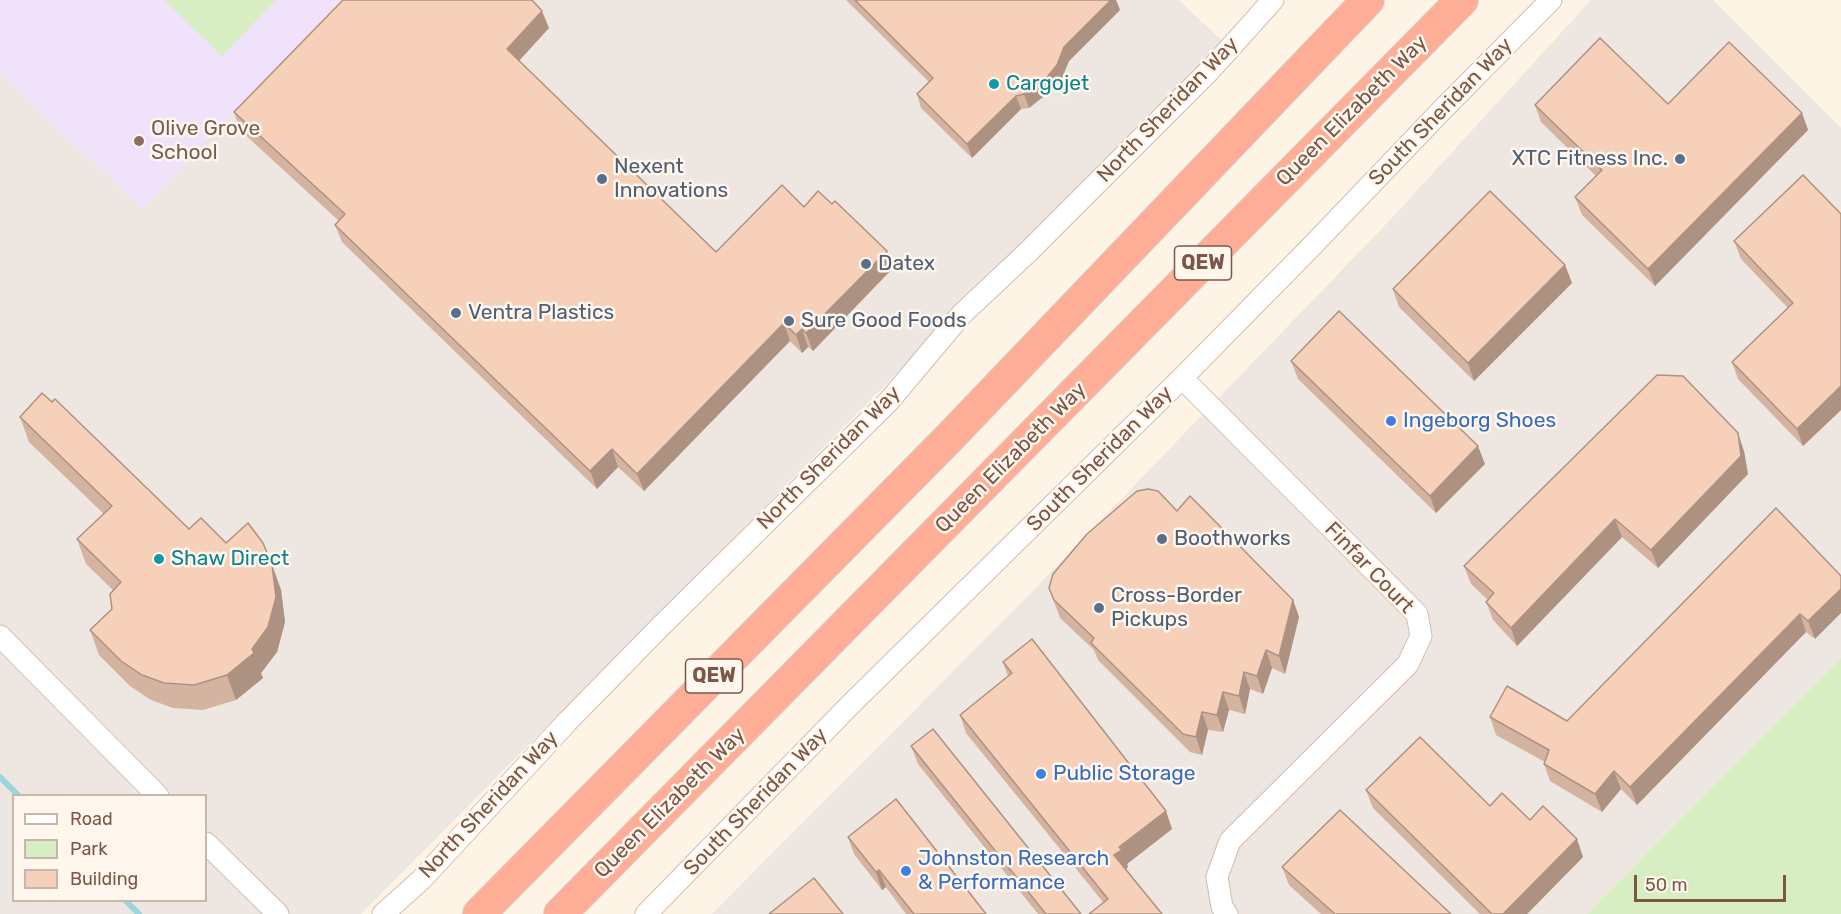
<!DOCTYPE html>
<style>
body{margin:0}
#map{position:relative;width:1841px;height:914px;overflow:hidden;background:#fef4e5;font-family:Rubik,sans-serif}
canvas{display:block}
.legend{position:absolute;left:12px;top:794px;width:195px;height:108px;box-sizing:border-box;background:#fff7ee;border:2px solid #cab7ab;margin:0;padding:8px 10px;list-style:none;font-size:18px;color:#7b5747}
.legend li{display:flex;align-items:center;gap:12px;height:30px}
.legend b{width:30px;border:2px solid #cab7ab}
.scale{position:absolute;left:1634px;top:875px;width:152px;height:27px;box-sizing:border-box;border:3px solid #7b5747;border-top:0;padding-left:8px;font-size:18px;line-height:21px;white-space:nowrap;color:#7b5747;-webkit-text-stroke:4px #fff7ee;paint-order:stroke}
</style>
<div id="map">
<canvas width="1841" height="914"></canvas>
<ul class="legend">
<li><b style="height:8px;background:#fff"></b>Road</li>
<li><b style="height:16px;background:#d6eec2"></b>Park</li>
<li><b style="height:16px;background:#f7d0ba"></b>Building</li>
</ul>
<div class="scale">50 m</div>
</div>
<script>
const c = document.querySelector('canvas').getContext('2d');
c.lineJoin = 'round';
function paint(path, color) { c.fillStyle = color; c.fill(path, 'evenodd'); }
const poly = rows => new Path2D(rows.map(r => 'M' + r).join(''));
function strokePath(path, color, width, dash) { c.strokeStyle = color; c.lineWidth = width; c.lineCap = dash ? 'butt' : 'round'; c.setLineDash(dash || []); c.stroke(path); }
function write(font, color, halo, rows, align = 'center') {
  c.font = font + ' Rubik,sans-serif'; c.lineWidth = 5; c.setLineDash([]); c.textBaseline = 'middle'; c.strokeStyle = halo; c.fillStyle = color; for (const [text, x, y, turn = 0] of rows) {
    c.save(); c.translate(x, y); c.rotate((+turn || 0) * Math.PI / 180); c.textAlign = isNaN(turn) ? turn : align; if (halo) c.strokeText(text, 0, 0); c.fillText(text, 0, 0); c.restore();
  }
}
paint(poly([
 [0,0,1179,0,1224,43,361,914,0,914],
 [14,796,206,796,206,900,14,900],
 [1591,0,1713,0,1841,128,1841,658,1587,914,712,914,1025,599,1391,219]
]), '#eee6e0');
paint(poly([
 [0,0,340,0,142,209,0,73]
]), '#f1e2fb');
paint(poly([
 [164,0,276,0,222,56],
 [1841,658,1841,914,1587,914]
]), '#d6eec2');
strokePath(poly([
 [0,777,19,796],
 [125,900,139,914]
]), '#9cd6dd', 6);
const minor = poly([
 [1182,378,1417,614,1421,636,1408,664,1230,841,1217,877,1222,907,1227,914],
 [0,636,158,796],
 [206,843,278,914],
 [383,914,421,880,567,722,660,627,889,401,962,314,1027,253,1211,69,1273,0],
 [646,914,850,705,1182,378,1310,248,1443,109,1551,0]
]);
const highway = poly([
 [479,914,949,438,1368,0],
 [560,914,1462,0]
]);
strokePath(minor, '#d4bcad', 23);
strokePath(highway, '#ddd3cf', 34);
strokePath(minor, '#fff', 21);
strokePath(highway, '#fead96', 32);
paint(poly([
 [846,0,1116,0,1120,10,1069,61,1062,78,1053,89,1029,108,1021,109,972,158,921,108,917,94,929,82],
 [549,28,519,61,716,252,804,207,832,204,887,251,893,268,813,351,808,347,802,353,790,341,644,491,618,467,597,489,342,242,335,225,339,221,240,130,234,112],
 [1668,104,1802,113,1808,130,1655,286,1582,215,1575,197,1596,176,1541,122,1535,105],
 [1841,214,1841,410,1803,446,1738,379,1732,362,1788,308,1741,259,1734,241],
 [1565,265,1572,283,1474,381,1399,307,1393,289],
 [1291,361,1485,464,1436,513,1298,379],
 [20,417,189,529,226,543,272,565,281,590,285,622,277,652,261,673,263,678,236,700,203,710,173,708,151,700,130,686,99,655,90,630,112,609,113,590,86,564,77,539,104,514,29,442],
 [1744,451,1748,474,1658,568,1622,537,1517,646,1493,620,1486,602,1488,600,1471,584,1464,566],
 [1776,508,1815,639,1806,632,1637,805,1621,789,1602,812,1550,781,1544,764,1545,762,1496,735,1490,717,1567,721],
 [1177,511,1293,600,1299,617,1285,674,1272,668,1263,694,1250,689,1245,714,1229,710,1223,732,1208,730,1202,755,1190,752,1098,660,1094,650,1060,618,1049,588],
 [1003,662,1166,811,1172,829,1127,864,1128,867,1126,869,1162,914,1103,902,966,733,960,715,1008,676],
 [911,746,1081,914,1038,914,918,764],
 [1366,790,1490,806,1577,839,1583,857,1527,914,1480,914,1373,808],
 [848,837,986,914,906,914,886,887,882,890,854,854],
 [1282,867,1451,914,1321,914,1289,885]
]), '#d4b3a0');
paint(poly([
 [1111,0,1116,0,1120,10,1069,61,1062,78,1053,89,1029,108,1024,94,1064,47],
 [542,11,549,28,513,67,507,49],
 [1016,96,1021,109,972,158,967,144],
 [1802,113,1808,130,1655,286,1648,269],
 [887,251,893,268,813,351,806,333],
 [1565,265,1572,283,1474,381,1468,363],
 [784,323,790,341,644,491,637,474],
 [802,329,808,347,802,353,796,335],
 [1841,386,1841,410,1803,446,1797,429],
 [1738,433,1744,451,1748,474,1658,568,1651,550],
 [1478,446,1485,464,1436,513,1430,496],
 [612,449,618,467,597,489,590,471],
 [1615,519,1622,537,1517,646,1511,628],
 [272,565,281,590,285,622,277,652,261,673,263,678,236,700,227,675,252,649],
 [1841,589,1841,613,1815,639,1808,621],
 [1293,600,1299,617,1285,674,1279,656],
 [1800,614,1806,632,1637,805,1630,787],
 [1266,650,1272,668,1263,694,1257,676],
 [1244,672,1250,689,1245,714,1239,696],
 [1223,692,1229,710,1223,732,1217,715],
 [1202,712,1208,730,1202,755,1196,737],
 [1614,771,1621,789,1602,812,1595,794],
 [1166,811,1172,829,1127,864,1128,867,1121,873,1114,855,1119,847],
 [1577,839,1583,857,1527,914,1503,914],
 [879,870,886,887,882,890,876,872]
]), '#ad9282');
const building = poly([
 [343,0,532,0,542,11,507,49,716,252,782,185,804,207,818,191,832,204,835,201,887,251,806,333,802,329,796,335,784,323,637,474,612,449,590,471,335,225,345,214,234,112,343,0],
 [855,0,1111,0,1064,47,1057,65,1048,76,1024,94,1016,96,967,144,917,94,933,78,855,0],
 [1600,38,1668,104,1729,42,1802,113,1648,269,1575,197,1602,170,1535,105,1600,38],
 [1803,175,1841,214,1841,386,1797,429,1732,362,1793,303,1734,241,1803,175],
 [1490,191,1565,265,1468,363,1393,289,1490,191],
 [1339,311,1478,446,1430,496,1291,361,1339,311],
 [1657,375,1683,376,1738,433,1741,456,1651,550,1615,519,1511,628,1486,602,1494,593,1464,566,1657,375],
 [42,393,52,402,55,399,189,529,201,518,226,543,248,523,263,543,272,565,276,597,268,627,252,649,254,653,227,675,194,685,164,683,142,675,121,661,90,630,112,609,110,594,121,582,77,539,112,506,20,417,42,393],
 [1148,489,1158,491,1177,511,1190,496,1293,600,1279,656,1266,650,1257,676,1244,672,1239,696,1223,692,1217,715,1202,712,1196,737,1183,734,1091,643,1094,638,1054,600,1049,588,1053,574,1087,534,1137,491,1148,489],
 [1776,508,1841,576,1841,589,1808,621,1800,614,1630,787,1614,771,1595,794,1544,764,1549,750,1490,717,1507,686,1567,721,1776,508],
 [1032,639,1166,811,1119,847,1122,850,1114,855,1162,914,1089,914,1108,899,960,715,1012,673,1003,662,1032,639],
 [933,729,1081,914,1046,914,911,746,933,729],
 [1420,737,1490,806,1502,793,1530,820,1543,806,1577,839,1503,914,1492,914,1366,790,1420,737],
 [896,799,986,914,914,914,879,870,876,872,848,837,896,799],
 [1340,810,1451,914,1335,914,1282,867,1340,810],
 [814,878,843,914,769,914,814,878]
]);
paint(building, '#f7d0ba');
strokePath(building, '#ad9282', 1.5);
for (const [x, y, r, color] of [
 [994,84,6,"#0f9aa8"],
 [139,141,6,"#8d6e63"],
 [1680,159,6,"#5c6f8a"],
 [602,179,6,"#5c6f8a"],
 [866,264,6,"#5c6f8a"],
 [456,313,6,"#5c6f8a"],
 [789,321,6,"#5c6f8a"],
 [1391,421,6,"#3f7fe0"],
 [1162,539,6,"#5c6f8a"],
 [159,559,6,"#0f9aa8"],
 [1099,608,6,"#5c6f8a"],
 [1041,774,6,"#3f7fe0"],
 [906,871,6,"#3f7fe0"]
]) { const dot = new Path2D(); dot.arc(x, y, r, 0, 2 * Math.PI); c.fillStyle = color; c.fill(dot); strokePath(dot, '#fff7ee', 2); }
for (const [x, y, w] of [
 [1203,263,57],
 [714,676,57]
]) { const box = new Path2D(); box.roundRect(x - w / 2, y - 17, w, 34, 4.5); c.fillStyle = '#fff7ee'; c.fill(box); strokePath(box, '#7b5747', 1.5); }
write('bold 20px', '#7b5747', null, [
 ["QEW",1203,263],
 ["QEW",714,676]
]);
write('21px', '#0d838f', '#fff7ee', [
 ["Cargojet",1006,84],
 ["Shaw Direct",171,559]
], 'left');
write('21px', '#7b5747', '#fff7ee', [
 ["North Sheridan Way",1168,110,-46],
 ["Queen Elizabeth Way",1352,111,-45],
 ["South Sheridan Way",1441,112,-46],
 ["North Sheridan Way",829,458,-45],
 ["Queen Elizabeth Way",1011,458,-45],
 ["South Sheridan Way",1100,459,-45],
 ["Finfar Court",1369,568,46],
 ["South Sheridan Way",756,802,-46],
 ["Queen Elizabeth Way",670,803,-45],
 ["North Sheridan Way",489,805,-47]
]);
write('21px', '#785e54', '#fff7ee', [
 ["Olive Grove",151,129],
 ["School",151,153]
], 'left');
write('21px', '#4e5e75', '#fff7ee', [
 ["XTC Fitness Inc.",1668,159,"right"],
 ["Nexent",614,167],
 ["Innovations",614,191],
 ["Datex",878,264],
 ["Ventra Plastics",468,313],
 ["Sure Good Foods",801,321],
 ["Boothworks",1174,539],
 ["Cross-Border",1111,596],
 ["Pickups",1111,620]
], 'left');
write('21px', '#366cbe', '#fff7ee', [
 ["Ingeborg Shoes",1403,421],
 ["Public Storage",1053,774],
 ["Johnston Research",918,859],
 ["& Performance",918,883]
], 'left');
</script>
